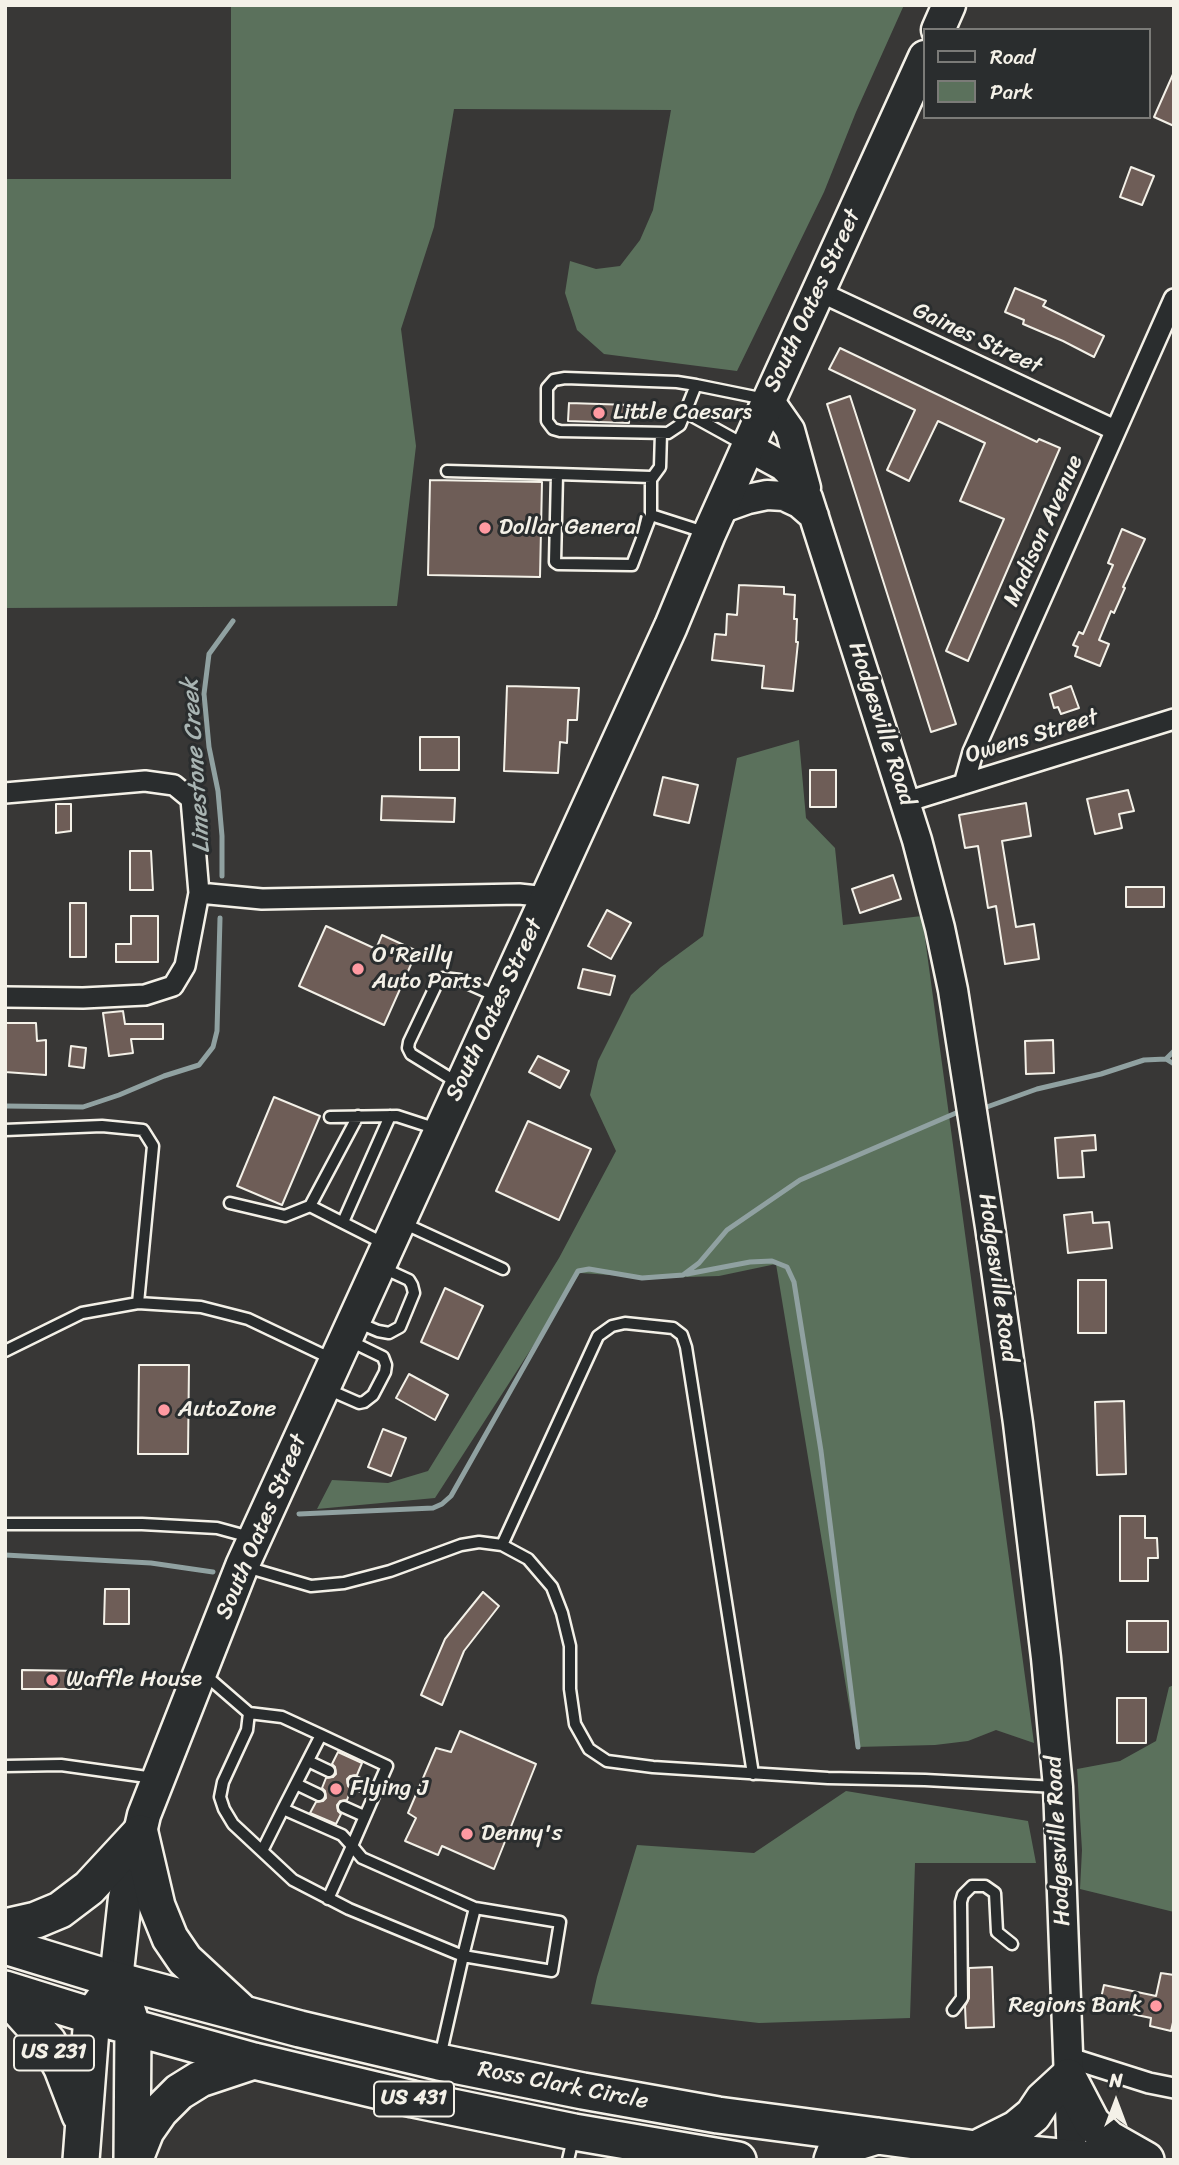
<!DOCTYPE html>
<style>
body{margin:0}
#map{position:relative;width:1179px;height:2165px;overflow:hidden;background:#383736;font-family:Sriracha,sans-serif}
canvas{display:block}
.frame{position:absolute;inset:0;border:7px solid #f4f1e8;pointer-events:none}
.legend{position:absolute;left:923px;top:28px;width:228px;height:91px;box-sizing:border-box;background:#2a2d2e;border:2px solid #7b7b78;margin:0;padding:9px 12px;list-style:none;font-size:21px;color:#f4f1e8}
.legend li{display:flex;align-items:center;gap:14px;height:35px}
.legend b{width:35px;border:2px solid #7b7b78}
.north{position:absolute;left:1081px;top:2067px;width:70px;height:70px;-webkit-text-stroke:5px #2a2d2e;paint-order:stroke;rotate:0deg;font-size:19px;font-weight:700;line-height:28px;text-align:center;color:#f4f1e8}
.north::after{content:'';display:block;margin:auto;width:24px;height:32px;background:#f4f1e8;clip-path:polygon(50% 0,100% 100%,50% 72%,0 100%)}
</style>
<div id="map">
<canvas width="1179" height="2165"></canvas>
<div class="frame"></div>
<ul class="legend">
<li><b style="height:9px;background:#2a2d2e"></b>Road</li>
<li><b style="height:19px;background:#5b715c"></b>Park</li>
</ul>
<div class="north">N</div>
</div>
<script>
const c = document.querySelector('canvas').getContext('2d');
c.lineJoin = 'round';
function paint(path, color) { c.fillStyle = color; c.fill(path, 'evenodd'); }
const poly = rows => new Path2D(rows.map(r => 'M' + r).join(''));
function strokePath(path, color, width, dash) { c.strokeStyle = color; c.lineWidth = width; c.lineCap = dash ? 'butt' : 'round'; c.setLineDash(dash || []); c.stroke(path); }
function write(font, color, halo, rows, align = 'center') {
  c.font = font + ' Sriracha,sans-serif'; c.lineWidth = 6; c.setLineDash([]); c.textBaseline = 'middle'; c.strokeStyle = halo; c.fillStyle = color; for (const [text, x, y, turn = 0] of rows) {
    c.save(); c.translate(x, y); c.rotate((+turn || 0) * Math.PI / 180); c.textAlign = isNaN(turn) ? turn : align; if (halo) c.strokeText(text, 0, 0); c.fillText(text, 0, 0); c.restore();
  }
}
paint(poly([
 [231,5,904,5,856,112,824,192,737,371,604,354,577,330,565,293,570,261,596,269,620,266,640,240,653,210,671,110,454,109,434,227,401,329,416,446,397,606,5,608,5,179,231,179],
 [799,740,806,818,835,848,843,925,922,916,1034,1743,996,1730,968,1741,935,1745,856,1747,776,1264,719,1276,656,1278,580,1273,435,1498,317,1509,332,1480,388,1483,428,1471,559,1258,616,1151,590,1095,598,1061,631,995,661,967,703,936,737,758],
 [1174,1685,1174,1912,1080,1889,1082,1850,1077,1769,1120,1761,1156,1741,1169,1687],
 [846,1791,1028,1821,1036,1863,915,1863,910,2018,759,2023,591,2004,597,1977,637,1845,754,1853]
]), '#5b715c');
strokePath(poly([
 [222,876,222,836,218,791,209,747,204,694,209,654,233,621],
 [1166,1059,1174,1051],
 [5,1106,83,1107,119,1095,164,1076,199,1065,213,1047,217,1031,220,918],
 [984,1108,1037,1089,1101,1074,1144,1060,1166,1059,1174,1064],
 [687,1274,750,1262,772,1261,787,1267,794,1282,821,1451,858,1747],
 [299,1514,433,1508,442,1504,451,1496,578,1271,589,1269,642,1278,683,1275,699,1263,727,1230,800,1180,956,1113],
 [5,1555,151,1563,213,1572]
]), '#90a1a1', 5);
const building = poly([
 [1174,72,1174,126,1154,117,1174,72],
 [1131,167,1154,176,1142,205,1120,197,1131,167],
 [1015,288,1046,301,1043,306,1104,336,1094,357,1063,341,1023,324,1024,320,1005,312,1015,288],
 [840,348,1037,442,1039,439,1060,448,968,661,946,651,1004,519,960,501,985,443,938,421,909,481,887,470,915,410,829,369,840,348],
 [850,396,956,724,931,732,827,404,850,396],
 [569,403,630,405,629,423,568,421,569,403],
 [430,480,542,482,540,577,428,575,430,480],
 [1122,529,1145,539,1123,587,1125,588,1114,613,1111,611,1099,640,1109,644,1100,666,1075,656,1078,647,1073,645,1079,632,1083,634,1097,602,1113,565,1108,563,1122,529],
 [739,585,784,587,784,594,795,595,794,619,797,619,796,642,798,642,793,691,762,688,764,666,712,660,715,634,726,635,727,614,737,615,739,585],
 [507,686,579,688,577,720,568,720,567,743,560,742,558,773,504,771,507,686],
 [1071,686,1079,708,1061,714,1058,707,1054,708,1050,694,1071,686],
 [420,737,459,737,459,770,420,770,420,737],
 [810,770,836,770,836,807,810,807,810,770],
 [663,777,698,785,689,823,654,815,663,777],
 [1128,790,1134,811,1119,814,1122,828,1095,834,1087,799,1128,790],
 [382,796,455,798,454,822,381,820,382,796],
 [1026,803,1031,836,1002,841,1016,927,1034,924,1039,959,1005,964,996,906,988,908,978,846,965,848,959,815,1026,803],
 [56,804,71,804,71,831,56,833,56,804],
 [130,851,151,851,153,890,130,890,130,851],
 [893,875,901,899,860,913,852,889,893,875],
 [1126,887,1164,887,1164,907,1126,907,1126,887],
 [70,903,86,903,86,957,70,957,70,903],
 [607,910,631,923,611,959,588,946,607,910],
 [131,916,158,916,158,962,116,962,116,944,131,944,131,916],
 [326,926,376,949,382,935,417,951,384,1025,299,986,326,926],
 [583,969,615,976,610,995,578,988,583,969],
 [123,1011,125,1024,163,1024,163,1039,131,1039,133,1053,109,1056,103,1013,123,1011],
 [5,1023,36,1023,37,1041,46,1040,46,1075,5,1072,5,1023],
 [1053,1040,1054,1073,1026,1074,1025,1041,1053,1040],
 [71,1046,86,1048,84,1068,69,1066,71,1046],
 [538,1056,569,1071,560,1088,529,1072,538,1056],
 [274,1097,320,1116,282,1205,237,1186,274,1097],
 [528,1121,591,1149,559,1220,496,1191,528,1121],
 [1095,1135,1096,1150,1082,1151,1084,1177,1058,1178,1055,1138,1095,1135],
 [1092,1212,1093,1223,1109,1222,1112,1248,1068,1253,1064,1215,1092,1212],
 [1078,1280,1106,1280,1106,1333,1078,1333,1078,1280],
 [445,1288,483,1306,458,1359,421,1342,445,1288],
 [139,1365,189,1365,188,1454,138,1454,139,1365],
 [409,1374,448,1395,435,1420,396,1398,409,1374],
 [1124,1401,1126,1474,1097,1475,1095,1402,1124,1401],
 [383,1429,406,1438,391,1476,368,1467,383,1429],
 [1120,1516,1145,1516,1145,1538,1157,1538,1158,1558,1148,1558,1148,1581,1120,1581,1120,1516],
 [105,1589,129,1589,129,1624,104,1624,105,1589],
 [483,1592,499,1606,464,1651,442,1705,421,1695,445,1639,483,1592],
 [1127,1621,1168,1621,1168,1652,1127,1652,1127,1621],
 [22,1670,82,1671,81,1689,22,1689,22,1670],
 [1117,1698,1146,1698,1146,1743,1117,1743,1117,1698],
 [460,1731,536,1764,494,1869,442,1846,438,1855,405,1841,416,1818,408,1813,436,1748,451,1752,460,1731],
 [338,1752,362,1763,357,1775,350,1776,347,1779,348,1786,351,1789,347,1800,340,1801,337,1805,338,1811,341,1814,336,1824,310,1813,316,1802,323,1801,326,1798,325,1791,322,1788,326,1778,333,1777,336,1774,335,1767,332,1764,338,1752],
 [992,1967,994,2027,966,2028,965,2006,969,1998,969,1968,992,1967],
 [1161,1973,1174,1975,1174,2018,1171,2031,1150,2026,1151,2018,1099,2007,1104,1985,1156,1996,1161,1973]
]);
paint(building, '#6e5d57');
strokePath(building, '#f4f1e8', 2);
const lane = poly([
 [696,385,680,425,668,433,560,431,553,429,547,421,547,388,554,380,565,378,677,382,696,385,765,399],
 [685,412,743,444],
 [447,471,557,474,651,477,651,515,632,565,558,564,555,562,557,474],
 [652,478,660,467,661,433],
 [651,515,704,532],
 [458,1083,411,1054,408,1048,409,1042,438,981,443,978,460,980,496,996],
 [330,1117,397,1116,437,1129],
 [5,1130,102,1126,143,1130,153,1146,138,1303],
 [230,1203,285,1216,310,1206,385,1244],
 [310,1206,358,1116],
 [343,1222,390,1116],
 [403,1223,503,1269],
 [359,1323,378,1331,389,1333,400,1327,414,1293,412,1285,409,1280,383,1268],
 [5,1351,82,1313,138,1303,201,1307,248,1319,332,1359],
 [327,1389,359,1403,364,1402,373,1395,385,1372,386,1365,383,1357,348,1340],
 [5,1524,142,1524,217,1528,250,1537],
 [502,1545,598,1336,612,1326,625,1323,673,1328,682,1335,686,1347,753,1774],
 [246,1567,311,1586,344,1583,390,1571,461,1545,479,1542,502,1545,528,1559,552,1587,562,1613,570,1646,570,1689,575,1724,589,1749,607,1761,653,1767,828,1778,925,1780,1056,1787],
 [204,1674,249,1713,247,1730,223,1782,220,1797,224,1809,233,1824,293,1880,349,1909,463,1956,440,2057],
 [249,1713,282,1717,321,1735],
 [308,1761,329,1771],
 [5,1766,61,1765,154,1778],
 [354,1782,375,1792],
 [296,1784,319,1795],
 [344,1807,364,1816],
 [262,1851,283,1809,321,1735,387,1766,352,1846,342,1835,283,1809],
 [328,1899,352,1846,362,1858,475,1908,560,1922,552,1971,463,1956,475,1908],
 [953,2010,962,1998,961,1902,963,1895,972,1886,985,1886,995,1893,997,1932,1012,1944],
 [568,2160,573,2139]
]);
const street = poly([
 [818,291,1115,430],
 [964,784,973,752,1174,299],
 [5,793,145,781,174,785,191,799,199,893,185,966,173,986,145,995,83,998,5,997],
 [906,802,1174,719],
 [199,893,262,899,519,894,547,897],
 [1067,2057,1149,2083,1174,2088]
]);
const secondary = poly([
 [769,400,790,430,806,488],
 [748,447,783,466,796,479,808,498,917,840,940,928,953,990,990,1227,1018,1423,1046,1658,1058,1787,1072,2160],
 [720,509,748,499,767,495,784,496,799,503,814,516]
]);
const primary = poly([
 [938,30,949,5],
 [116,1980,125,1898,144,1815,242,1566,671,626,709,534,769,400,925,57]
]);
const highway = poly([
 [140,1833,157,1906,170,1938,185,1960,239,2010],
 [5,1927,36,1920,60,1910,89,1888,140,1833],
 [5,1946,116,1980,300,2029,439,2062,583,2091,718,2115,877,2136,976,2149,1091,2160],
 [5,1989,92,2016,254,2061,413,2099,574,2132,738,2160],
 [5,1994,48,2042,62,2068,80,2115],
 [126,2007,133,2028,132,2160],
 [976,2149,1016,2129,1033,2115,1043,2100,1068,2077,1092,2123,1109,2139,1146,2160],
 [136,2156,146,2131,160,2111,179,2092,200,2079,254,2061],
 [81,2160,92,2016,105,1998],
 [832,2160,835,2152,851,2144,877,2136]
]);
strokePath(lane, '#f4f1e8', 15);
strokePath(street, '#f4f1e8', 24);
strokePath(secondary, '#f4f1e8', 33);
strokePath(primary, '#f4f1e8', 37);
strokePath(highway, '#f4f1e8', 40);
strokePath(lane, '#2a2d2e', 10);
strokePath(street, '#2a2d2e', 19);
strokePath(secondary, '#2a2d2e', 28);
strokePath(primary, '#2a2d2e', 32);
strokePath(highway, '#2a2d2e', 35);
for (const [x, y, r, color] of [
 [599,413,7,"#ff9aa2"],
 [485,528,7,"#ff9aa2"],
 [358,969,7,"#ff9aa2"],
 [164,1410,7,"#ff9aa2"],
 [52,1680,7,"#ff9aa2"],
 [336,1789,7,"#ff9aa2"],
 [467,1834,7,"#ff9aa2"],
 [1156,2006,7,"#ff9aa2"]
]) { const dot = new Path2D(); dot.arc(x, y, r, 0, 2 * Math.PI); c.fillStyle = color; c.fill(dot); strokePath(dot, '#2a2d2e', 2.5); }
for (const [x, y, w] of [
 [54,2053,80],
 [414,2099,80]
]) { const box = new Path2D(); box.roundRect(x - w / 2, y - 17.5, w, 35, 5); c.fillStyle = '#2a2d2e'; c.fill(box); strokePath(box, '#f4f1e8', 2); }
write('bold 21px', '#f4f1e8', null, [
 ["US 231",54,2053],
 ["US 431",414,2099]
]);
write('23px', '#f4f1e8', '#2a2d2e', [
 ["South Oates Street",813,301,-65],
 ["Gaines Street",977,339,25],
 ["Madison Avenue",1044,531,-66],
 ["Hodgesville Road",881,724,72],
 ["Owens Street",1032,737,-17],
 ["South Oates Street",495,1010,-65],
 ["Hodgesville Road",997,1278,82],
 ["South Oates Street",262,1527,-67],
 ["Hodgesville Road",1059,1841,-93],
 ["Ross Clark Circle",563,2086,11]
]);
write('23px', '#f4f1e8', '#2a2d2e', [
 ["Little Caesars",613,413],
 ["Dollar General",499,528],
 ["O'Reilly",372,956],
 ["Auto Parts",372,982],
 ["AutoZone",178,1410],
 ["Waffle House",66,1680],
 ["Flying J",350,1789],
 ["Denny's",481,1834],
 ["Regions Bank",1142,2006,"right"]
], 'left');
write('italic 24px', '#a9b5b3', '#2a2d2e', [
 ["Limestone Creek",197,766,-94]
]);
</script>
